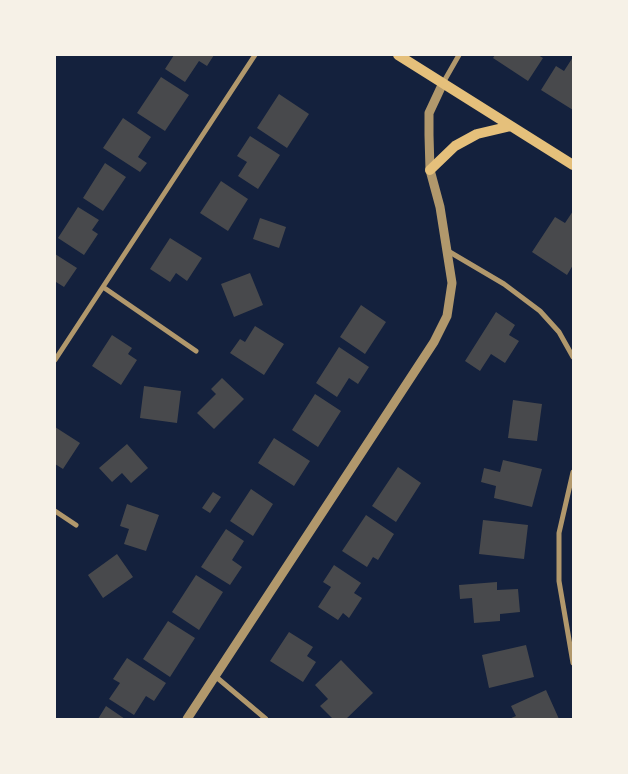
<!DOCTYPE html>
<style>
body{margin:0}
#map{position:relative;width:628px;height:774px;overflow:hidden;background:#14213d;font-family:"Space Grotesk",sans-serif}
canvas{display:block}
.frame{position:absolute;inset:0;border:56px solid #f6f1e7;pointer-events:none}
</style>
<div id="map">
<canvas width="628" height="774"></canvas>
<div class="frame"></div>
</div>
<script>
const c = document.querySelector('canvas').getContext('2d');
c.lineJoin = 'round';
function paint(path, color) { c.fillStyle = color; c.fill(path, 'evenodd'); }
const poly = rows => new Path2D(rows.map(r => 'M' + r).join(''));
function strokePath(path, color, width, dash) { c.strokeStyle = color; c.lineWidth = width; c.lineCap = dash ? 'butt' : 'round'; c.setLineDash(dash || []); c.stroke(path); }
paint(poly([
 [174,55,214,55,207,66,199,61,185,82,165,69],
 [495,55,538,55,543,58,528,81,493,58],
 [573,57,573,110,541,90,556,66,564,71],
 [161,77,189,95,165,131,137,113],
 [279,94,309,114,287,148,257,128],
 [123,118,151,137,138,157,147,163,140,172,103,148],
 [250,136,280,155,258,189,238,176,247,162,237,156],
 [105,163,126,177,103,211,83,198],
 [221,181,248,199,228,231,200,213],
 [78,207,99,220,92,230,98,234,84,255,58,238],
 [573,211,573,265,567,275,532,252,555,217,565,223],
 [260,218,286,227,279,248,253,239],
 [170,238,202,258,187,281,176,273,170,282,150,269],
 [55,254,77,268,64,287,56,282,55,284],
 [250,273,263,305,234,317,221,284],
 [361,305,386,322,365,354,340,337],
 [496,312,515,325,509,335,519,341,505,363,491,354,480,371,465,361],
 [255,326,284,344,264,375,230,353,240,339,245,342],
 [112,335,132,348,128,354,137,360,121,385,92,366],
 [339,347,369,367,358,384,349,378,337,397,316,383],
 [222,378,244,399,214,429,197,413,216,394,211,389],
 [144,386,181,391,177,423,140,418],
 [315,394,341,411,318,447,292,430],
 [513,400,542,404,537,441,508,438],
 [55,427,80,443,63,469,55,464],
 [274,438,310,461,294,486,258,463],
 [127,444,148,468,131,483,122,473,112,482,99,468],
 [503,460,542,469,532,507,494,498,496,486,481,482,484,468,500,472],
 [398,467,421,483,396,522,372,506],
 [251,489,273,504,253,536,230,521],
 [213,492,221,497,210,513,202,508],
 [127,504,159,515,146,551,124,544,129,529,120,526],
 [366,515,394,534,378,560,373,557,367,567,342,551],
 [483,520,528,525,524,559,479,554],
 [226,529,244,541,232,560,242,567,230,585,201,567],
 [117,554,133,577,103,598,88,575],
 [334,565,361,583,354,593,362,598,349,618,343,613,338,620,318,607,331,587,323,582],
 [196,575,223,592,199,630,172,612],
 [497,582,497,590,518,589,520,612,500,614,500,621,474,623,472,598,460,599,459,585],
 [168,621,195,638,170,677,143,659],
 [289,632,313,647,307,656,316,662,303,682,270,661],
 [526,645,534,677,489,688,482,655],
 [127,658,166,683,154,701,146,696,134,715,109,699,120,683,113,679],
 [341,660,373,693,346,719,333,719,320,706,328,699,315,685],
 [546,690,559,719,509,719,516,716,511,706],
 [106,706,125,719,98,719]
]), '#48494c');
strokePath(poly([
 [443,83,459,55],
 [448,251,504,284,540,311,559,332,573,357],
 [103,287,196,351],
 [55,360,255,55],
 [573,472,559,533,559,581,573,663],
 [55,511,76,525],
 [215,676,266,719]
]), '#b1986c', 5);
strokePath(poly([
 [187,719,434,342,447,316,452,283,440,207,430,170,429,135,429,113,443,83]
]), '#b1986c', 9);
strokePath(poly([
 [398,55,573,165],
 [430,170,455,146,477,134,511,126]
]), '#e5c07b', 10);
</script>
